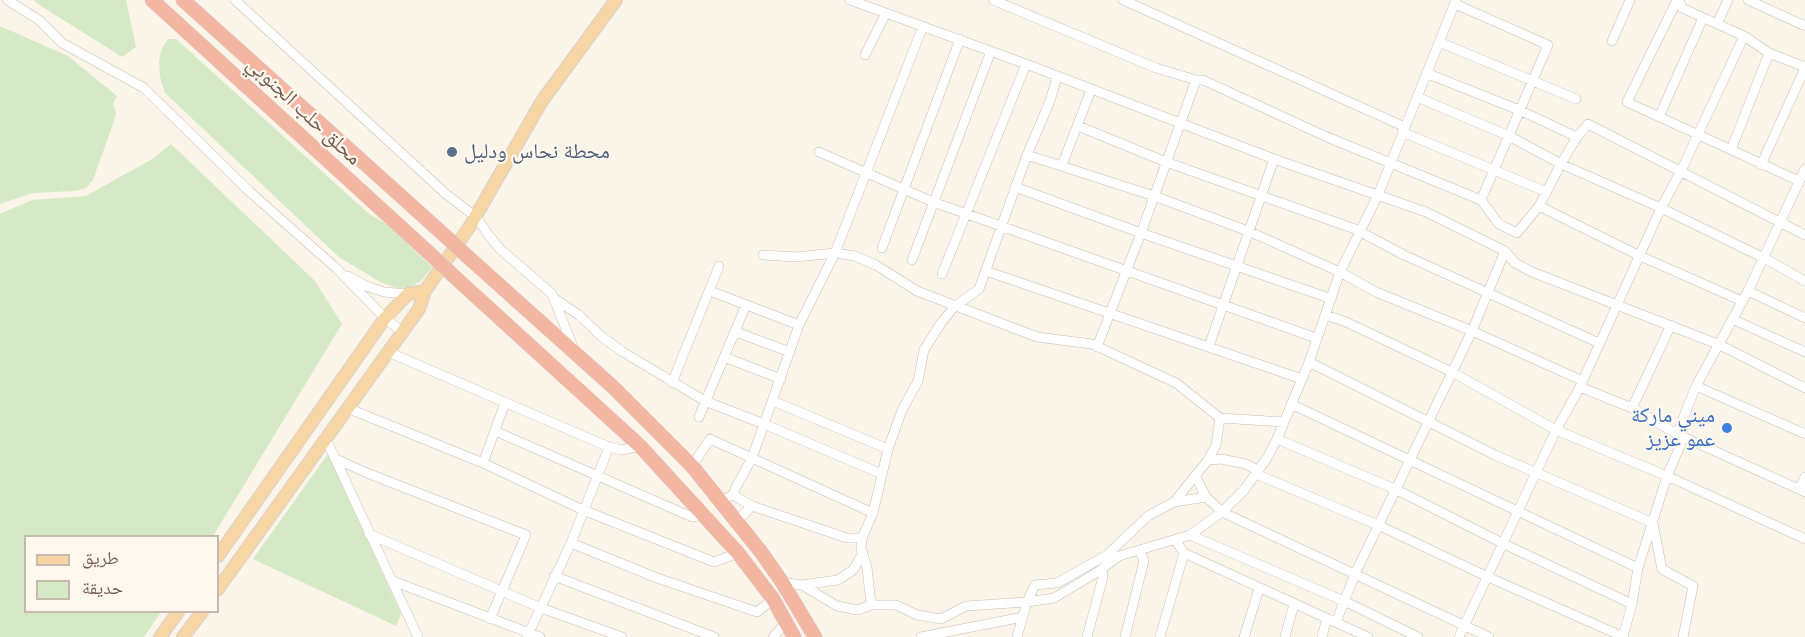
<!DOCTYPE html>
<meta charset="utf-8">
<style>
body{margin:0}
#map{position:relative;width:1805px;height:637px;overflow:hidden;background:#fbf4e8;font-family:"Public Sans","Noto Naskh Arabic",sans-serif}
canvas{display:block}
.legend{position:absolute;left:24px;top:535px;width:195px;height:78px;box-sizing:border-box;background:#fef8ef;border:2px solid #c7b9ae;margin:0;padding:8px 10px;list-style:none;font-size:18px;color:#755b4d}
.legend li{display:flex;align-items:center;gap:12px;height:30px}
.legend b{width:30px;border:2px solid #c7b9ae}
</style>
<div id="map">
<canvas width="1805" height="637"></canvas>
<ul class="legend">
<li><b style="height:8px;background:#f6d6a5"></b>طريق</li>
<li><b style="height:16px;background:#d5e9c7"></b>حديقة</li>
</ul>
</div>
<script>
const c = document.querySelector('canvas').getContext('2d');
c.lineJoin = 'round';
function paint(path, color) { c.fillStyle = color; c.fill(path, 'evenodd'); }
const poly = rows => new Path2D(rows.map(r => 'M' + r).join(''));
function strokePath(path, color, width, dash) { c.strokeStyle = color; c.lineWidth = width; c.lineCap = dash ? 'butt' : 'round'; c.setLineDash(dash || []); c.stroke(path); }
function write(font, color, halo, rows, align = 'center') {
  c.font = font + ' "Public Sans","Noto Naskh Arabic",sans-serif'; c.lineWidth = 4.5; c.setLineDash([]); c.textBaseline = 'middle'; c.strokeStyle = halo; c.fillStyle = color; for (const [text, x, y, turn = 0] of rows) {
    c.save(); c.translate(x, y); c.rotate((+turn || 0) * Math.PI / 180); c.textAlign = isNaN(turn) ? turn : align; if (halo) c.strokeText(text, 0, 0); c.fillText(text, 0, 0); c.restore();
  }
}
paint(poly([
 [34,0,126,0,136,47,122,57,38,4],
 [0,26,68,56,117,96,113,104,116,113,112,127,93,180,86,188,75,191,33,193,0,204],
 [168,39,176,39,369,214,388,225,432,267,422,280,411,287,397,288,380,282,339,257,165,93,160,77,159,60,162,48],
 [171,144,315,281,342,324,213,536,26,536,26,612,161,612,144,637,0,637,0,214,32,200,86,196,154,158],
 [328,454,401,614,396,626,253,559]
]), '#d5e9c7');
const minor = poly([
 [7,0,39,20,62,43,144,88,250,192,336,268,385,318,402,332],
 [235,0,446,194,476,217,490,237,500,249,552,294,573,347],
 [850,0,1026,64,1274,159,1426,212,1505,251,1515,263,1532,272,1720,345,1805,388],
 [993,0,1156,68,1196,80,1203,80,1327,137,1481,200,1499,224,1517,233,1539,206,1561,164,1661,208,1764,258,1805,281],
 [1123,0,1405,127],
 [1677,0,1627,102,1799,181],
 [1679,0,1682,8,1744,36,1769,53,1805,67],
 [1748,0,1805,26],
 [1455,4,1548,45,1481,200],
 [1717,24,1728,0],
 [1612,41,1630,0],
 [1439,42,1576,99],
 [865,55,886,13],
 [1426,73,1519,110,1577,137],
 [1417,97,1509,136,1561,164,1577,137,1588,124,1805,235],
 [1659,117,1703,18],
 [1078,126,1166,162,1355,229,1404,255,1599,343],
 [1402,132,1547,192],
 [1731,150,1769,53],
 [819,152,933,202,1316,338],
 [1027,155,1154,196,1248,231,1340,272,1376,292,1472,331,1583,381],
 [1062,165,1091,90],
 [1761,165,1805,68],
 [1015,187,1141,233,1326,297,1332,297],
 [1539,206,1640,256,1742,301],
 [882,248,960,39],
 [763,255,796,257,835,253,855,256,876,265,917,291,1037,337,1092,344,1176,383,1220,418,1284,422],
 [912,260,991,51],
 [986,271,1302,379],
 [942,274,1026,64],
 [348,276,366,286,384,292,408,294],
 [710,291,799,325],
 [1748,291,1805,318],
 [555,299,579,315,602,337,623,352,705,401,764,424,882,474],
 [1325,315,1344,321,1452,372,1556,430,1667,476,1805,539],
 [1732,319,1805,352],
 [736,332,790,352],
 [1209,346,1274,159],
 [1097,347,1141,233,1196,80],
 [388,352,609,447,622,450,640,446],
 [724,357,781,379],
 [1309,362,1495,455,1653,523,1662,569,1693,586,1683,637],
 [672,383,719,266],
 [1696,386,1805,434],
 [1580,387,1632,408,1677,434,1805,492],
 [773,401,888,449],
 [1291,404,1638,568],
 [347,408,483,463,583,510,714,562,738,553],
 [1632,408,1671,325],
 [699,417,746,305],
 [495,431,692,517,705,515],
 [325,437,418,637],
 [1277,439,1397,490,1504,544,1632,604],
 [336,459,367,473,526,535,490,619],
 [1208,460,1221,459,1246,464,1259,471],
 [483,463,505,403],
 [692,466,710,439,873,513],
 [1256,474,1378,525,1488,577,1624,637],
 [1196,477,1206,497,1222,512,1489,637],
 [1799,489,1805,477],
 [733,495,752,506],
 [720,501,733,495,736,487,752,458,799,325,835,253,923,26],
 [1174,502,1206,497],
 [737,521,752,506,847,538,862,538],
 [369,534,541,608,622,637],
 [1190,535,1344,601,1418,637],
 [1176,541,1184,553,1368,637],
 [571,543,657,578,757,612,773,599],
 [554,576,714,637],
 [393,581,540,637],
 [782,582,802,585,837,606,858,610,871,605,896,605,917,615,941,619,966,606,1027,602,1054,598,1099,571,1119,556,1190,535,1222,512,1244,490,1267,458,1277,439,1309,362,1340,272,1378,195,1456,0],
 [802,585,838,580,853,570,863,553],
 [871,605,867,567,861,549,862,538,873,513,888,449,902,410,918,381,924,350,941,323,955,306,979,289,1027,155,1050,101,1057,77],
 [1336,622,1355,574,1472,331,1505,251],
 [527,637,571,543,609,447],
 [773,637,786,623],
 [921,637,1023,617],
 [1017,637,1027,602,1035,585,1057,583,1107,555,1148,516,1174,502,1208,460,1216,445,1220,418],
 [1087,637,1103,577,1102,569],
 [1125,637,1144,561,1140,551],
 [1160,637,1184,553],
 [1244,637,1259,589],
 [1285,637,1294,604],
 [1322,637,1327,618],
 [1459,637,1556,430,1580,387,1661,208,1681,171,1744,36],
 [1623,637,1632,604,1638,568,1667,476,1681,444,1677,434,1696,386,1748,291,1805,169]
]);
const major = poly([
 [218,556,385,318,408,294,425,291],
 [218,589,419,309,425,291,470,226,542,101,616,0],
 [160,637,178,612],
 [183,637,202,612]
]);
const highway = poly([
 [152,0,428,252],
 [183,0,443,234],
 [468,257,613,387,692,466,761,552,782,582,815,637],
 [458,280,640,446,738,553,773,599,794,637]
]);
strokePath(minor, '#cdbcaf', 10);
strokePath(major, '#d8d1cd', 14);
strokePath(highway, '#d8d1cd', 15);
strokePath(minor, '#fff', 9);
strokePath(major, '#f6d6a5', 12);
strokePath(highway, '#f2b6a3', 14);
const highwayBridge = poly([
 [443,234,468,257],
 [428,252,458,280]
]);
strokePath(highwayBridge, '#d8d1cd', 15, []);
strokePath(highwayBridge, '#f2b6a3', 14);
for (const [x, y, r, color] of [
 [452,152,6,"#5c6f8a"],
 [1727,428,6,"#3f7fe0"]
]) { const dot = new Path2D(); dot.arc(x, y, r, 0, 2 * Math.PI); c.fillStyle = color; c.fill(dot); strokePath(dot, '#fef8ef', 2); }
write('21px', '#755b4d', '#fef8ef', [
 ["محلق حلب الجنوبي",304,111,43]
]);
write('21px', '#4e5e75', '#fef8ef', [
 ["محطة نحاس ودليل",464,152]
], 'left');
write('21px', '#366cbe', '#fef8ef', [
 ["ميني ماركة",1715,416],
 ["عمو عزيز",1715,440]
], 'right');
</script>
